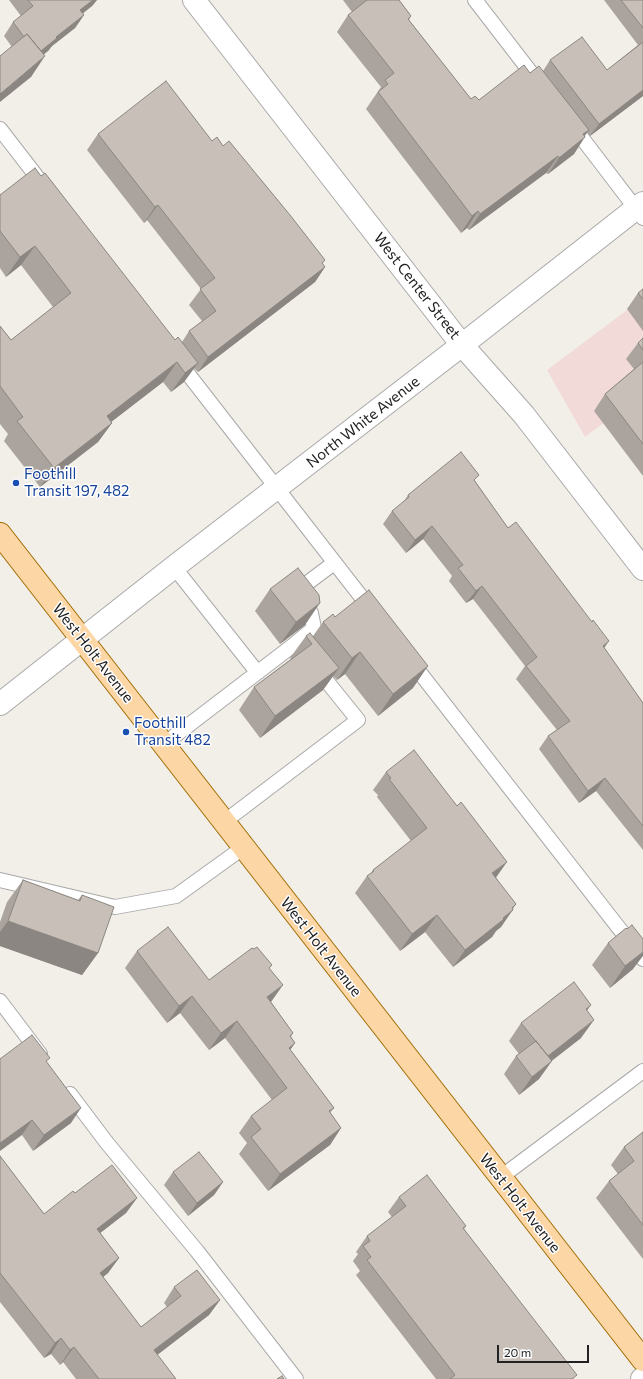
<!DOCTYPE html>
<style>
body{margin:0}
#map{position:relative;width:643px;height:1379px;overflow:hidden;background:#f2efe9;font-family:Commissioner,sans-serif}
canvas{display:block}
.scale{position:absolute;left:497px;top:1345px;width:92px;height:18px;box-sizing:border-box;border:2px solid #222;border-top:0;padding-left:5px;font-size:12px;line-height:14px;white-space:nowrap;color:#222;-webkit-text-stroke:3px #fff;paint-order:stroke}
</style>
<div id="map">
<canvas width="643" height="1379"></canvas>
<div class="scale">20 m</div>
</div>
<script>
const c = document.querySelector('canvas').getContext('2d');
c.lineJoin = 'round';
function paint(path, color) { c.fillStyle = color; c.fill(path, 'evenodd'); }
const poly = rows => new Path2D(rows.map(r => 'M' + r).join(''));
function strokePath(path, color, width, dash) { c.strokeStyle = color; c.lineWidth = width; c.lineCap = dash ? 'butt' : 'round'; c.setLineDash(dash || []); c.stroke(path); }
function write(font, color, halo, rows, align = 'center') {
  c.font = font + ' Commissioner,sans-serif'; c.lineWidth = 3; c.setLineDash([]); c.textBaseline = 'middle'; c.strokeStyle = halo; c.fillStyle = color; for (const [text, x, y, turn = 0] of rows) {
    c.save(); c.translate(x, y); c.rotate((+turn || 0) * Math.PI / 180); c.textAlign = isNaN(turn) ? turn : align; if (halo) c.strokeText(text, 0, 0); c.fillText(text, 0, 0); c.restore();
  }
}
paint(poly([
 [643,298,643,393,585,437,547,370]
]), '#f2dad9');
const service = poly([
 [475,0,542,87],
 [572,125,643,218],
 [0,129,44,186],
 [178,361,373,612],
 [174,567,257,672],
 [296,643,314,628,311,613,298,590,334,563],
 [410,660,643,959],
 [164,744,296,643,358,720,224,822],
 [0,880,115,907,176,896,244,847],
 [0,1001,40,1054],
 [70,1094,107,1143,197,1251,296,1379],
 [501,1177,643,1071]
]);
const minor = poly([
 [194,0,462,345,524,415,643,569],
 [642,1379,643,1379]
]);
const tertiary = poly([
 [0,704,174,567,462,345,643,203]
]);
const primary = poly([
 [0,534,643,1360]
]);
strokePath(service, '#a9a9a9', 16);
strokePath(minor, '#a9a9a9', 24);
strokePath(tertiary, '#a9a9a9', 24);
strokePath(primary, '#a06b00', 24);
strokePath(service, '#fff', 14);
strokePath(minor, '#fff', 22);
strokePath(tertiary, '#fff', 22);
strokePath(primary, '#fcd6a4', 22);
paint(poly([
 [9,0,97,0,92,6,83,13,84,15,75,28,52,46,48,51,44,54,31,77,12,47,4,36,13,22,21,16],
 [343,0,399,0,411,16,409,20,471,99,479,100,530,73,543,71,550,60,607,70,638,45,604,0,643,0,643,96,590,136,587,132,574,154,548,174,546,173,469,230,467,228,461,233,366,109,381,87,337,32,348,15,352,12],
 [98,134,212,141,223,146,325,267,315,282,198,372,194,368,184,382,171,392,163,382,111,422,112,423,98,442,40,487,4,441,8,434,0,424,0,326,11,340,53,307,21,265,6,277,0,268,0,195,41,176,175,340,182,342,189,331,202,321,189,305,201,289,147,220,144,223,87,150],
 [643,289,643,331,627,309,638,293],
 [643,338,643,476,594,411,605,394,634,369,626,359,638,343],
 [475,481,508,528,604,648,643,703,643,850,596,791,579,803,539,749,548,736,557,730,516,679,525,666,473,599,466,603,449,581,452,576,423,539,406,553,383,524,392,511,403,503,408,495],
 [270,589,305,625,280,644,255,611],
 [335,617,413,688,378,716,345,674,337,680,333,676,323,690,260,738,239,710,254,687,291,659,290,658,306,636,313,636,323,622],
 [386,772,496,877,513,910,501,927,496,931,492,937,453,967,425,932,400,951,355,893,367,876,370,874,373,870,411,841,377,797,378,795,373,790],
 [23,880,78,900,82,895,98,953,82,975,0,946,0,922,7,902],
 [608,943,633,969,610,988,592,965],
 [137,951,209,980,269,968,271,1002,293,1033,291,1037,295,1043,290,1050,334,1108,330,1113,341,1128,330,1145,268,1191,239,1154,247,1143,239,1133,251,1116,272,1100,225,1038,209,1050,180,1013,167,1023,125,968],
 [587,1010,581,1038,551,1061,539,1079,519,1095,504,1074,516,1056,519,1054,509,1041,521,1023],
 [47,1063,71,1123,33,1151,22,1135],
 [643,1132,643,1259,596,1198,609,1181,618,1174,611,1165,624,1147],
 [0,1156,44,1214,75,1193,137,1198,126,1213,100,1233,119,1258,108,1273,103,1277,141,1327,167,1307,164,1303,174,1287,220,1300,209,1315,157,1355,176,1379,76,1379,63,1362,60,1365,51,1354,44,1358,0,1302],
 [173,1172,223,1182,214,1195,188,1216,164,1185],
 [399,1197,466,1226,464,1229,574,1379,436,1379,356,1275,360,1271,353,1261,358,1254,356,1252,367,1236,392,1217,388,1212]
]), '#aba49e');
paint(poly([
 [93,0,97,0,92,6,71,23,80,10],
 [84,15,75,28,52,46,48,51,28,67,37,54,56,37],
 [45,56,31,77,0,102,0,94],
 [643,90,643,96,590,136,599,124],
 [589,130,581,141,585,137,574,154,548,174,559,158,583,134],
 [558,156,546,173,469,230,480,214],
 [158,205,147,220,144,223,155,207],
 [478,211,467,228,461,233,472,216],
 [35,246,21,265,6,277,20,257],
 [325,260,314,275,325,267,315,282,198,372,208,357],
 [177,362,163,382,93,436,107,416],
 [198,363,184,382,171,392,185,373],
 [112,423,98,442,40,487,54,468],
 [432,526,423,539,406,553,415,540],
 [482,586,473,599,466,603,476,591],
 [320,603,305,625,280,644,296,622],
 [609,641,600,654,603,646],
 [360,652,345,674,337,680,352,658],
 [428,666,413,688,378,716,393,694],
 [339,668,323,690,260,738,275,716],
 [605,778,596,791,579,803,588,791],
 [507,862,495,879,492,873],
 [516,904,501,927,496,931,492,937,453,967,465,950,503,918],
 [437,915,425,932,400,951,412,934],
 [8,921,98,953,82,975,0,946,0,932],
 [643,952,643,956,633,969,610,988,625,966],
 [283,985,271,1002,255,1014,267,997],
 [192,996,180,1013,167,1023,179,1006],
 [591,1005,578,1023,586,1009],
 [594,1020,581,1038,535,1074,548,1056],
 [237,1021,225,1038,209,1050,221,1033],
 [295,1043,283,1060,289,1048],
 [552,1061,539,1079,519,1095,532,1077],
 [81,1108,71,1123,33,1151,44,1135],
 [32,1120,22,1135,0,1151,0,1143],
 [341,1128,330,1145,268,1191,280,1174],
 [223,1182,214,1195,188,1216,197,1203],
 [137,1198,126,1213,86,1244,97,1229],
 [119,1258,108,1273,89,1288,100,1273],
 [220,1300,209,1315,143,1366,154,1350],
 [61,1338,51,1354,44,1358,55,1343],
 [74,1347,63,1362,60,1365,70,1350]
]), '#8b8681');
const building = poly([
 [28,0,93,0,80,10,84,15,56,37,57,38,41,51,27,34,24,37,13,22,33,6,28,0],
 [367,0,399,0,411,16,408,19,471,99,475,96,479,100,524,65,530,73,539,66,589,130,583,134,585,137,559,158,558,156,480,214,478,211,472,216,378,92,388,84,385,80,394,73,348,15,367,0],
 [621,0,643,0,643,28,621,0],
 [27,34,45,56,0,94,0,56,27,34],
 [582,37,607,70,643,42,643,90,599,124,550,60,582,37],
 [166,81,212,141,217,137,223,146,229,141,290,215,325,260,322,263,325,267,208,357,189,331,216,311,200,289,215,278,158,205,155,207,98,134,166,81],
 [35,168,41,176,45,173,175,340,178,337,198,363,185,373,177,362,107,416,112,423,54,468,17,421,23,417,0,386,0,326,11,340,71,293,35,246,20,257,0,231,0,195,35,168],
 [643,289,643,299,638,293,643,289],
 [643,338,643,350,638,343,643,338],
 [643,362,643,444,605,394,643,362],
 [461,452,479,475,474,480,508,528,516,522,592,622,593,620,609,641,603,646,643,703,643,826,605,778,588,791,548,736,570,721,526,666,537,657,482,586,476,591,458,568,463,565,432,526,415,540,392,511,409,497,408,495,461,452],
 [298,568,319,595,320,603,296,622,270,589,298,568],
 [369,590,428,666,393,694,360,652,352,658,323,622,333,614,335,617,369,590],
 [310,633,339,668,275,716,254,687,312,644,306,636,310,633],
 [414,750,457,806,461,802,507,862,492,873,516,904,512,908,513,910,503,918,504,919,465,950,437,915,412,934,367,876,374,871,373,870,427,828,389,779,391,778,386,772,414,750],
 [23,880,80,901,82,895,114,907,98,953,8,921,23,880],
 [632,925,643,939,643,952,625,966,608,943,626,928,627,929,632,925],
 [168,927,209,980,252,948,254,949,257,947,272,965,269,968,283,985,267,997,293,1033,290,1036,295,1043,289,1048,334,1108,329,1111,341,1128,280,1174,251,1137,261,1129,251,1116,287,1088,237,1021,221,1033,192,996,179,1006,137,951,168,927],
 [574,982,591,1005,586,1009,594,1020,548,1056,521,1023,574,982],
 [32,1035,50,1058,46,1061,81,1108,44,1135,32,1120,0,1143,0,1059,32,1035],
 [536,1041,552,1061,532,1077,516,1056,536,1041],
 [643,1132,643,1225,609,1181,634,1161,624,1147,643,1132],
 [199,1152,223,1182,197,1203,173,1172,199,1152],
 [0,1156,44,1214,73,1191,75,1193,112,1165,137,1198,97,1229,119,1258,100,1273,141,1327,181,1296,174,1287,197,1270,220,1300,154,1350,176,1379,99,1379,74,1347,70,1350,61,1338,55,1343,0,1273,0,1156],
 [427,1175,466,1226,463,1228,577,1375,572,1379,450,1379,455,1375,367,1260,371,1257,363,1246,370,1241,367,1236,406,1206,399,1197,427,1175],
 [282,1376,284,1379,277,1379,282,1376]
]);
paint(building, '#c7bfb8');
strokePath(building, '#8b8681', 1);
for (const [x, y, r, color] of [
 [16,483,4,"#1a4fb4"],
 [126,732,4,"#1a4fb4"]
]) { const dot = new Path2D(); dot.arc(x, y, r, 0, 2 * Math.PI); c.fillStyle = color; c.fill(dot); strokePath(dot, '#fff', 1.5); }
write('15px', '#222', '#fff', [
 ["West Center Street",417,286,52],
 ["North White Avenue",363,422,-38],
 ["West Holt Avenue",93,653,52],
 ["West Holt Avenue",321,947,52],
 ["West Holt Avenue",520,1203,52]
]);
write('15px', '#164399', '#fff', [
 ["Foothill",24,474],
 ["Transit 197, 482",24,491],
 ["Foothill",134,723],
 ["Transit 482",134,740]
], 'left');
</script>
